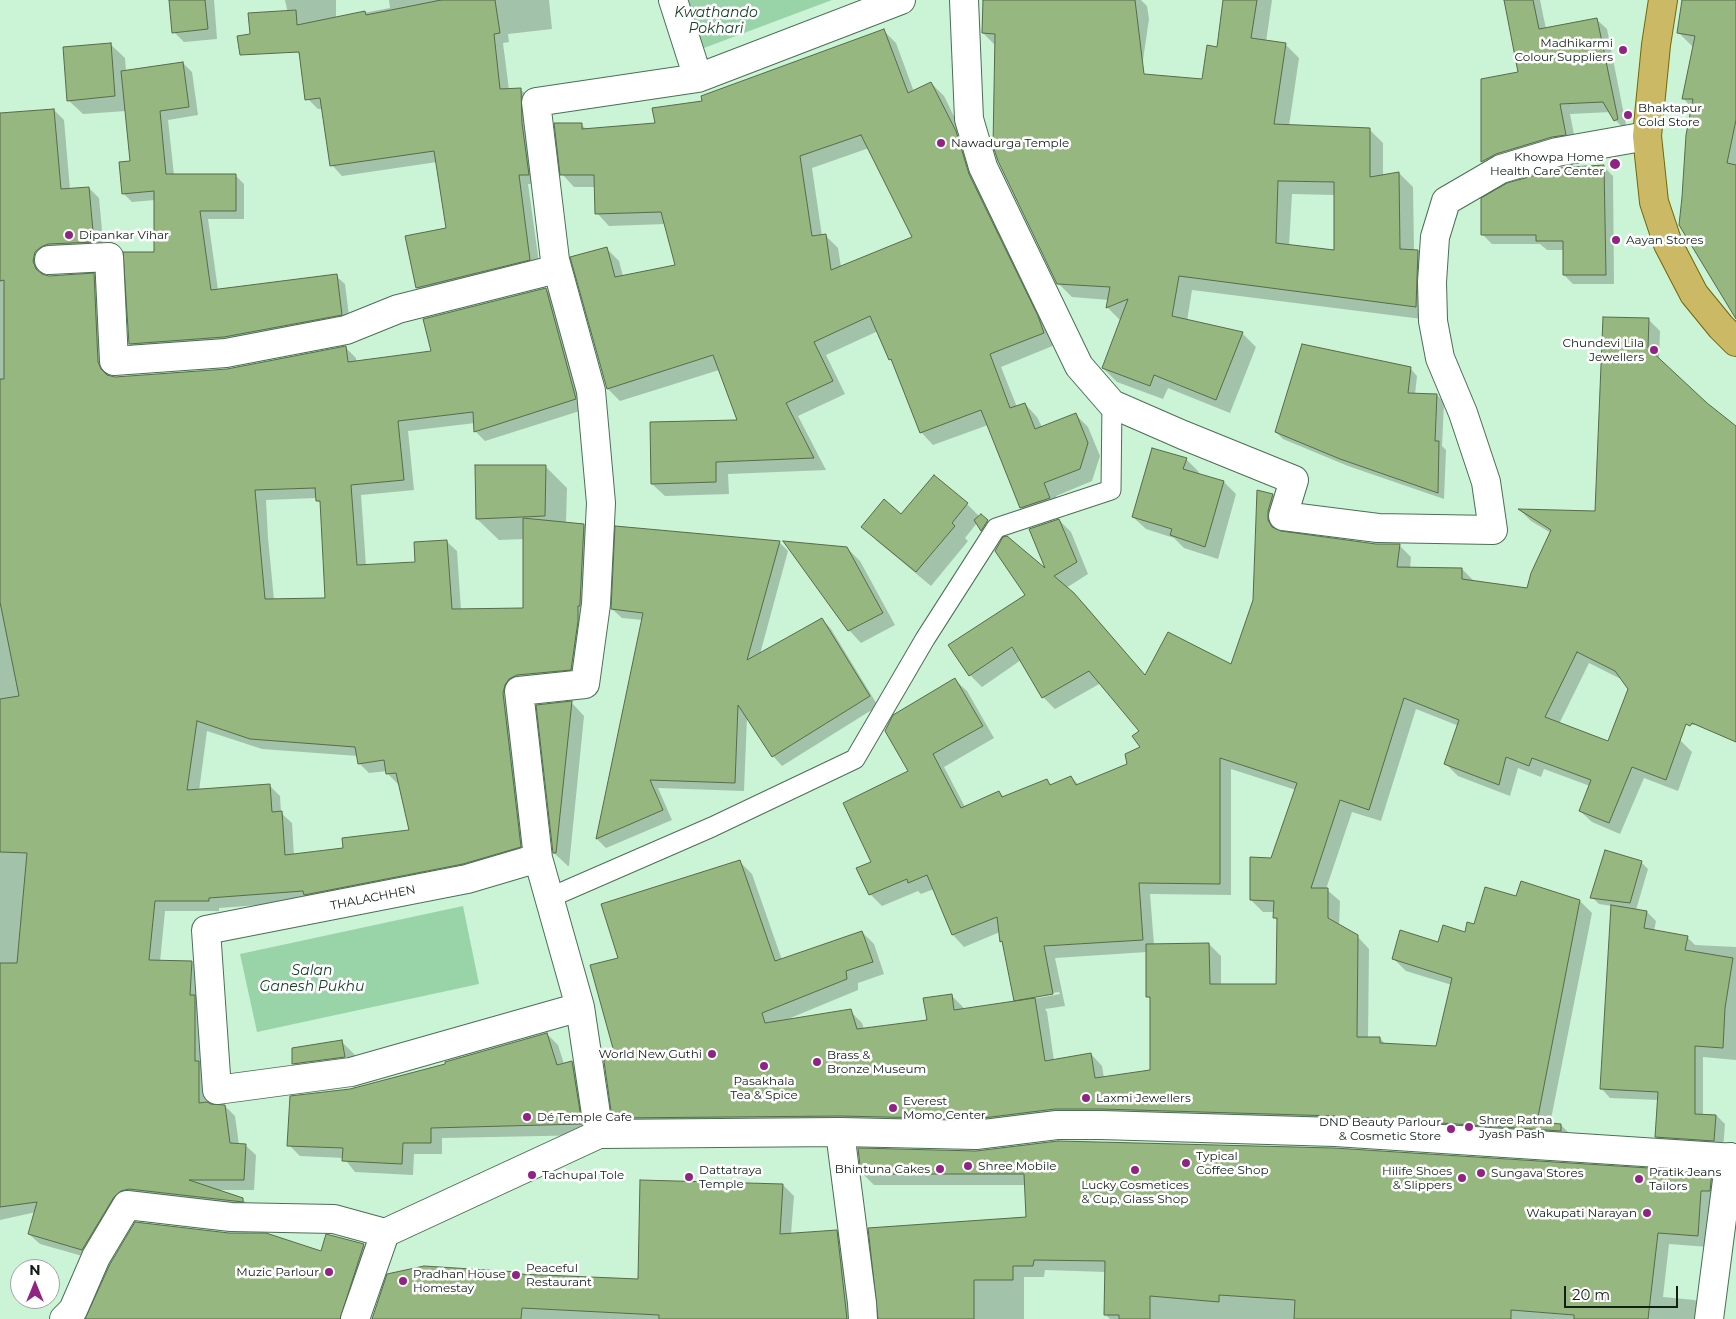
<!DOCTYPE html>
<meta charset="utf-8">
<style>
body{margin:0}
#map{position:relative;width:1736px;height:1319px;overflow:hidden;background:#cbf3d5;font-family:Montserrat,sans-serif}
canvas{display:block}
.north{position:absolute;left:10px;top:1259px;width:50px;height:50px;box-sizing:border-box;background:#fff;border:1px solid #a0a5a1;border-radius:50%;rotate:0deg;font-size:14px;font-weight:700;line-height:20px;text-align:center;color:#111f15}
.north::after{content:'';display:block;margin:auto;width:18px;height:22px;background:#912385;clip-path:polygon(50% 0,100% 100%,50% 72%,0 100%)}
.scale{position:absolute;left:1564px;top:1286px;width:114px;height:22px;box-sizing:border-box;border:2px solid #111f15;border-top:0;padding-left:6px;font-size:15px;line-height:18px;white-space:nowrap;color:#111f15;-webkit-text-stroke:4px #fff;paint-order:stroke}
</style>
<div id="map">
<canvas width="1736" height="1319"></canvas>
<div class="north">N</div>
<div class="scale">20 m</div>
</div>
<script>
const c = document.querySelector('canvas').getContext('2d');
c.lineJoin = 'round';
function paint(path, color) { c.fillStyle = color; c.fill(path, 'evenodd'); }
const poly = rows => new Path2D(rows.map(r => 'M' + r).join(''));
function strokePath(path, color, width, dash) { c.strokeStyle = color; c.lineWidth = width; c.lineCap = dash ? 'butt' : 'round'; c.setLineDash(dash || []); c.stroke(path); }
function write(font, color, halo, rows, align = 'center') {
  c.font = font + ' Montserrat,sans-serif'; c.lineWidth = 5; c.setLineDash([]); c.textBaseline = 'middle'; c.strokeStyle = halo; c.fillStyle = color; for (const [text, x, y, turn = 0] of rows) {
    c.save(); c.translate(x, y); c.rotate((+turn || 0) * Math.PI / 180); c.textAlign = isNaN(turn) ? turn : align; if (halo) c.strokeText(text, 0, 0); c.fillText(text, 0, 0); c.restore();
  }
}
paint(poly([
 [686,0,832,0,704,48],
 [463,906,479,984,257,1032,240,954]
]), '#99d4a9');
paint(poly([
 [171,0,214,0,217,39,184,42,174,32],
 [285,0,336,0,336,18,390,8,389,0,549,0,552,29,508,34,509,42,503,43,509,90,520,89,531,99,539,184,528,184,540,270,428,298,418,288,407,237,447,229,437,162,342,176,332,165,323,109,318,109,308,99,300,55,296,51],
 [984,0,1141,0,1147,6,1149,19,1141,74,1203,80,1218,48,1225,0,1272,0,1266,42,1285,44,1299,58,1289,126,1369,129,1383,143,1383,176,1399,173,1413,187,1414,251,1418,251,1432,265,1430,320,1192,290,1187,321,1242,333,1256,347,1230,413,1168,388,1163,399,1117,382,1103,368,1121,321,1107,307,1109,300,1072,297,1058,283,996,46,983,33],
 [1292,194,1335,195,1335,251,1289,246],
 [1505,0,1540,0,1546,29,1596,19,1607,29,1627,130,1626,130,1615,120,1611,112,1570,114,1576,145,1493,172,1483,162,1483,80,1520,73],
 [1684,0,1736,0,1736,302,1692,108,1684,99,1694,48,1679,33],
 [883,30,896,43,914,92,931,83,944,96,968,145,1055,345,1001,367,1017,407,1025,404,1037,417,1042,427,1075,414,1088,427,1100,456,1092,481,1056,496,1062,511,1034,520,1021,507,988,425,933,445,921,432,894,362,890,359,878,331,826,355,845,394,798,416,826,470,728,474,729,494,665,496,652,484,738,422,719,370,620,401,608,389,607,249,619,261,623,276,676,266,665,224,609,226,597,213,595,187,574,187,562,174,581,124,587,130,656,124,704,102],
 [869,148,914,238,841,267,838,248,825,235,822,236,812,168],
 [110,44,125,58,126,71,183,63,192,72,198,115,168,120,174,175,235,175,244,184,244,219,208,219,218,290,336,276,345,284,350,324,139,353,130,344,155,253,155,200,132,202,123,193,132,162,126,111,83,114,68,100],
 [54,110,64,120,70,190,89,188,99,198,104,252,45,263,43,273,45,276,49,277,94,275,104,285,110,377,115,378,227,370,345,347,356,358,356,362,432,352,546,289,556,300,586,409,485,441,475,431,475,423,408,431,414,490,361,495,366,566,417,563,446,541,457,551,461,610,524,609,524,539,499,540,477,519,546,467,567,488,566,523,584,525,594,535,581,680,528,685,531,857,311,901,219,908,219,911,165,911,160,962,192,962,202,973,209,1072,209,1104,225,1106,235,1116,239,1145,245,1145,256,1155,254,1190,218,1190,242,1199,253,1209,140,1199,93,1259,40,1244,29,1234,36,1212,0,1220,0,115],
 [317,498,321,504,327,599,274,600,268,538,266,500],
 [207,731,262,749,358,756,359,763,369,773,387,771,388,774,398,784,400,784,410,831,344,849,294,856,292,823,281,813,280,796,269,785,199,791],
 [1604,167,1613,176,1614,284,1573,284,1564,275,1564,250,1547,250,1540,244,1492,244,1483,235,1573,168],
 [1648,319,1660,331,1659,360,1706,404,1736,427,1736,727,1632,722,1633,685,1589,663,1559,724,1609,743,1618,719,1680,740,1692,752,1678,791,1644,778,1620,834,1592,822,1580,811,1590,786,1544,769,1541,777,1518,768,1510,796,1458,776,1446,764,1459,726,1416,709,1381,821,1352,812,1326,889,1340,901,1339,926,1357,936,1369,949,1368,1038,1380,1038,1386,1045,1437,1047,1452,985,1406,971,1394,959,1465,934,1474,926,1580,901,1592,913,1550,1124,1561,1125,1573,1137,626,1130,614,1118,619,958,740,862,752,874,782,960,862,932,874,944,884,974,858,983,858,990,788,1019,850,1011,862,1023,864,1029,928,1021,951,995,963,1007,964,1010,1017,1002,1015,1001,1000,932,964,947,953,935,934,889,921,894,918,891,882,906,870,894,873,862,910,772,955,680,967,691,994,738,944,767,965,807,999,792,1004,797,1047,781,1052,785,1071,777,1079,785,1128,764,1142,748,1141,731,1101,683,1055,709,1043,697,1021,660,982,687,970,675,1026,595,1048,572,1059,520,1071,532,1088,574,1066,588,1086,606,1145,676,1231,666,1254,600,1258,491,1273,495,1284,507,1279,524,1279,532,1376,545,1399,545,1411,557,1410,569,1462,569,1474,581,1528,589,1551,533,1531,521,1521,511,1597,512],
 [1231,769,1296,790,1272,859,1251,900,1263,912,1274,912,1274,917,1278,921,1277,986,1221,986,1221,956,1209,944,1154,945,1150,894,1231,895],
 [1147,952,1148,997,1152,1000,1152,1071,1104,1078,1102,1066,1091,1054,1054,1061,1047,1012,1045,1009,1065,1006,1055,958],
 [1059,992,1060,994,1022,1001,1022,998],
 [1410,368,1417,376,1415,394,1437,395,1444,402,1442,446,1446,450,1444,499,1348,466,1283,439,1276,432],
 [1186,459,1199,472,1198,474,1224,482,1236,494,1218,559,1184,548,1174,538,1146,529,1133,517],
 [967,504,981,518,965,538,968,541,931,586,877,541,863,526,902,516],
 [779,542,788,551,760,654,822,619,831,629,878,706,782,766,773,756,747,716,744,791,658,788,672,820,606,848,597,839,643,620,622,618,612,609],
 [847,548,860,561,895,625,861,643,849,630],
 [571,702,584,716,569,866,568,866,554,853],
 [1641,862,1648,869,1636,910,1647,912,1656,921,1654,931,1687,937,1695,945,1736,947,1736,1060,1703,1057,1703,1114,1716,1115,1725,1124,1723,1149,1666,1146,1656,1137,1659,1100,1610,1098,1601,1088,1612,906,1599,904,1592,897],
 [547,1034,558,1045,564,1064,572,1063,583,1074,592,1135,442,1138,442,1154,414,1154,413,1175,355,1172,344,1158,300,1156,289,1145,350,1090,446,1065],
 [342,1042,356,1056,307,1078,293,1064],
 [862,1173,1712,1173,1723,1185,1709,1247,1669,1244,1663,1297,1695,1300,1707,1312,1706,1319,1110,1319,1105,1314,1106,1272,1045,1270,1044,1277,1024,1277,1024,1319,880,1319,1027,1218,1026,1185,874,1185],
 [783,1185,794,1196,791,1234,836,1231,848,1243,857,1319,373,1319,517,1273,519,1275,639,1280],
 [364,1245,375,1256,354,1319,87,1319,322,1253]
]), '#0003');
const building = poly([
 [169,0,205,0,208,29,172,33,169,0],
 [441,0,495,0,500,33,494,34,500,89,521,88,522,123,529,175,519,175,530,260,416,288,405,236,446,228,434,151,330,166,320,98,305,100,299,52,240,55,237,36,250,34,248,13,296,10,297,25,365,11,366,15,441,0],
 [983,0,1135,0,1144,74,1202,79,1207,45,1217,47,1223,0,1257,0,1251,38,1286,43,1274,124,1370,128,1370,177,1399,172,1400,249,1418,250,1416,307,1179,276,1172,316,1243,332,1216,400,1154,375,1150,386,1102,368,1128,299,1106,308,1110,287,1057,284,998,161,993,146,995,34,982,33,983,0],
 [1278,181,1334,182,1334,250,1276,243,1278,181],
 [1504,0,1533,0,1539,29,1597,18,1618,119,1614,121,1603,102,1560,104,1566,135,1552,137,1496,154,1481,162,1481,79,1518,72,1504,0],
 [1682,0,1736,0,1736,120,1727,163,1736,165,1736,319,1679,225,1682,197,1686,135,1693,99,1682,99,1695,36,1677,33,1682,0],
 [884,29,908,93,931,82,956,131,969,174,1038,316,1044,333,990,354,1010,408,1025,403,1035,429,1076,413,1088,443,1080,469,1044,483,1050,498,1020,508,981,410,920,433,891,359,889,360,870,316,814,342,833,381,786,403,814,458,716,462,716,482,651,484,650,422,737,420,713,355,607,389,570,257,607,247,615,277,675,265,661,212,595,214,594,175,560,175,554,123,582,123,582,129,655,123,652,108,702,101,701,96,884,29],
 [861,135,912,237,831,270,826,234,812,236,800,156,861,135],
 [111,43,115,96,67,101,63,47,111,43],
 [183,62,189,107,160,111,166,174,236,174,236,211,200,211,211,290,337,274,342,315,224,337,129,344,123,252,154,252,154,191,122,194,119,162,130,161,121,71,183,62],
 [54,109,61,189,89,187,94,242,48,244,41,247,35,252,33,261,36,269,42,274,49,276,94,273,98,362,101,369,107,375,115,377,227,369,346,346,348,362,431,351,423,319,546,288,576,399,474,432,473,412,398,421,404,480,351,485,357,565,415,562,414,542,447,540,452,609,523,608,523,518,584,524,580,603,580,606,578,606,578,621,571,670,517,675,509,679,505,685,503,693,521,847,463,864,304,895,303,891,209,898,209,901,155,901,149,960,192,961,190,995,195,995,195,1061,199,1061,199,1103,207,1102,211,1104,225,1105,230,1143,246,1144,244,1180,189,1180,243,1198,243,1202,129,1189,121,1191,114,1197,82,1250,28,1234,37,1202,0,1207,0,963,17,963,27,853,0,852,0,699,19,696,0,602,0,379,4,379,4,280,0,281,0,113,54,109],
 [315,488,316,501,320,501,325,598,265,599,255,490,315,488],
 [197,721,250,739,355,747,358,764,384,760,386,774,396,773,409,830,342,838,343,848,285,855,282,811,272,812,270,784,187,790,197,721],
 [1572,165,1572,167,1604,165,1606,275,1563,275,1563,241,1536,241,1536,235,1481,235,1481,198,1507,183,1572,165],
 [1603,317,1649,318,1648,348,1707,403,1736,426,1736,742,1692,723,1690,726,1686,724,1666,780,1632,767,1609,823,1579,811,1591,780,1532,758,1529,766,1506,757,1499,785,1444,764,1459,720,1404,698,1369,810,1340,800,1311,888,1328,888,1328,918,1358,935,1357,1037,1380,1037,1380,1043,1436,1046,1452,978,1392,959,1400,930,1438,942,1443,925,1465,932,1467,922,1474,924,1485,887,1516,896,1521,881,1580,900,1537,1122,1561,1124,1561,1131,1336,1116,1101,1109,1055,1109,975,1119,840,1116,612,1118,603,1054,614,1052,590,965,618,958,601,904,740,860,775,961,862,931,873,962,846,971,847,979,762,1013,765,1023,851,1009,857,1029,927,1020,923,998,952,994,954,1010,1035,998,1045,1061,1091,1053,1095,1078,1150,1070,1150,997,1146,997,1146,944,1209,943,1210,984,1276,984,1277,918,1273,918,1274,901,1250,900,1250,857,1271,858,1297,783,1220,758,1220,884,1139,883,1143,940,1044,946,1053,994,1014,1001,1002,941,1000,942,997,917,952,935,927,875,908,883,907,879,869,895,856,868,871,862,843,803,908,771,885,731,893,715,955,678,983,726,933,754,961,808,999,791,1002,797,1047,779,1050,785,1071,776,1076,785,1127,764,1125,754,1140,747,1132,736,1139,731,1089,671,1042,698,1012,647,969,676,948,645,1025,595,995,551,1003,537,1007,536,1045,568,1029,529,1059,519,1077,562,1054,576,1074,593,1145,675,1168,632,1231,664,1253,600,1257,490,1273,494,1268,511,1268,520,1272,527,1281,531,1376,544,1400,544,1397,567,1462,568,1462,579,1527,588,1531,573,1551,530,1518,509,1595,511,1603,317],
 [1577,652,1615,671,1628,689,1608,741,1545,717,1577,652],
 [1302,344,1411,367,1408,393,1437,394,1435,441,1439,441,1438,493,1340,459,1275,432,1302,344],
 [1152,448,1187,458,1183,469,1224,481,1205,547,1170,535,1172,529,1132,517,1152,448],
 [475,465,546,465,545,516,476,519,475,465],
 [934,475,968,503,952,523,955,526,916,572,861,527,884,499,901,514,934,475],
 [981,514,988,520,981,531,974,520,981,514],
 [615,526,780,541,747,660,822,618,870,696,772,757,738,705,735,783,650,780,663,810,596,839,643,613,611,609,615,526],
 [783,541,847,547,883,613,848,631,783,541],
 [572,701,556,853,553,853,536,705,572,701],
 [1605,850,1642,861,1630,903,1590,898,1605,850],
 [1611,905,1647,911,1644,928,1688,936,1685,950,1733,958,1725,1008,1723,1048,1695,1046,1695,1114,1716,1115,1714,1141,1655,1137,1658,1092,1600,1089,1611,905],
 [547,1033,557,1065,572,1061,582,1124,431,1128,431,1143,403,1143,402,1164,342,1161,343,1148,287,1146,290,1096,350,1089,445,1064,445,1062,547,1033],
 [342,1040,345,1057,292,1064,292,1048,342,1040],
 [1058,1141,1334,1148,1712,1172,1710,1191,1701,1191,1698,1236,1658,1233,1648,1319,1574,1319,1574,1315,1511,1310,1511,1319,1294,1319,1295,1300,1219,1295,1219,1302,1150,1296,1150,1319,1119,1319,1119,1315,1104,1315,1105,1261,1034,1260,1033,1266,1013,1266,1013,1280,974,1280,974,1319,878,1319,868,1228,1026,1217,1024,1174,861,1174,858,1148,976,1151,1058,1141],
 [640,1180,783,1184,780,1234,837,1230,847,1319,659,1319,659,1315,522,1308,521,1319,372,1319,387,1274,424,1266,518,1272,518,1274,638,1279,640,1180],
 [135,1222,229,1233,266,1233,321,1251,326,1234,364,1244,340,1319,85,1319,110,1264,135,1222]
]);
paint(building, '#96b77f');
strokePath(building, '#576b49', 1);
const lane = poly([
 [549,898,712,827,855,759,925,639,996,528,1111,490,1112,404]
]);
const street = poly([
 [673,0,698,78],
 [964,0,969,119,983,167,1079,366,1112,404,1183,435,1294,480,1283,516,1378,528,1493,530,1486,482,1463,413,1440,358,1433,321,1432,282,1435,237,1446,201,1501,169,1557,152,1647,136],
 [49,260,109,257,114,361,226,353,346,330,398,309,557,269],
 [538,858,467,879,206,930,217,1090,351,1072,580,1007],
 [840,1132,862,1303,863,1319],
 [599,1134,580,1007,538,858,519,691,585,684,596,604,601,503,591,391,555,260,536,102,698,78,901,0],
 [64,1319,73,1310,96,1257,127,1205,231,1217,334,1219,385,1233],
 [1709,1319,1730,1157]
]);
const secondary = poly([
 [355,1319,385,1233,599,1134,840,1132,976,1135,1057,1125,1101,1125,1335,1132,1736,1158]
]);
const primary = poly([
 [1663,0,1656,45,1647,136,1654,202,1668,244,1694,294,1721,327,1736,342]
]);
strokePath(lane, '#4b6f55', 21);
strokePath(street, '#4b6f55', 30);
strokePath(secondary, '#4b6f55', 30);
strokePath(primary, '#746507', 30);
strokePath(lane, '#fff', 19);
strokePath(street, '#fff', 28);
strokePath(secondary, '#fff', 28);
strokePath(primary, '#ccb966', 28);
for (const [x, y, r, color] of [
 [1623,50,5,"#912385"],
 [1628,115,5,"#912385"],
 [941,143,5,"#912385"],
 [1615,164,6,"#912385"],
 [69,235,5,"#912385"],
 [1616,240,5,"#912385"],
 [1654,350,5,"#912385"],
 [712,1054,5,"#912385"],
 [817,1062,5,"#912385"],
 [764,1066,5,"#912385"],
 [1086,1098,5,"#912385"],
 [893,1108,5,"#912385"],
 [527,1117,5,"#912385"],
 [1469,1127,5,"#912385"],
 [1451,1129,5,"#912385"],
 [1186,1163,5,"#912385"],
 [968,1166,5,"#912385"],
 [940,1169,5,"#912385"],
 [1135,1170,5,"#912385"],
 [1481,1173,5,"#912385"],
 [532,1175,5,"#912385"],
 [689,1177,5,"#912385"],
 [1462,1178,5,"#912385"],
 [1639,1179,5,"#912385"],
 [1647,1213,5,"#912385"],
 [329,1272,5,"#912385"],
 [516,1275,5,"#912385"],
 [403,1281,5,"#912385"]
]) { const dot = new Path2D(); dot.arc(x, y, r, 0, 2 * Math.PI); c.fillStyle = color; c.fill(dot); strokePath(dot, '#fff', 2); }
write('12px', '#111f15', '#fff', [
 ["Madhikarmi",1613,43,"right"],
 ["Colour Suppliers",1613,57,"right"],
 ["Bhaktapur",1638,108],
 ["Cold Store",1638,122],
 ["Nawadurga Temple",951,143],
 ["Khowpa Home",1604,157,"right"],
 ["Health Care Center",1604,171,"right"],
 ["Dipankar Vihar",79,235],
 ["Aayan Stores",1626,240],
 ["Chundevi Lila",1644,343,"right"],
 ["Jewellers",1644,357,"right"],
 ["World New Guthi",702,1054,"right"],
 ["Brass &",827,1055],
 ["Bronze Museum",827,1069],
 ["Pasakhala",764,1081,"center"],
 ["Tea & Spice",764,1095,"center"],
 ["Laxmi Jewellers",1096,1098],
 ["Everest",903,1101],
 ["Momo Center",903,1115],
 ["Dé Temple Cafe",537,1117],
 ["Shree Ratna",1479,1120],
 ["Jyash Pash",1479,1134],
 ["DND Beauty Parlour",1441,1122,"right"],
 ["& Cosmetic Store",1441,1136,"right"],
 ["Typical",1196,1156],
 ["Coffee Shop",1196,1170],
 ["Shree Mobile",978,1166],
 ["Bhintuna Cakes",930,1169,"right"],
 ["Dattatraya",699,1170],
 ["Temple",699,1184],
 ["Hilife Shoes",1452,1171,"right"],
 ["& Slippers",1452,1185,"right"],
 ["Pratik Jeans",1649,1172],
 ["Tailors",1649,1186],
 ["Sungava Stores",1491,1173],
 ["Tachupal Tole",542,1175],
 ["Lucky Cosmetices",1135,1185,"center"],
 ["& Cup, Glass Shop",1135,1199,"center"],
 ["Wakupati Narayan",1637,1213,"right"],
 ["Peaceful",526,1268],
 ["Restaurant",526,1282],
 ["Muzic Parlour",319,1272,"right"],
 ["Pradhan House",413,1274],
 ["Homestay",413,1288]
], 'left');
write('12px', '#111f15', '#fff', [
 ["THALACHHEN",373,898,-11]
]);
write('italic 14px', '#154125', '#fff', [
 ["Kwathando",716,13],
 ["Pokhari",716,29],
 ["Salan",312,971],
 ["Ganesh Pukhu",312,987]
]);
</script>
